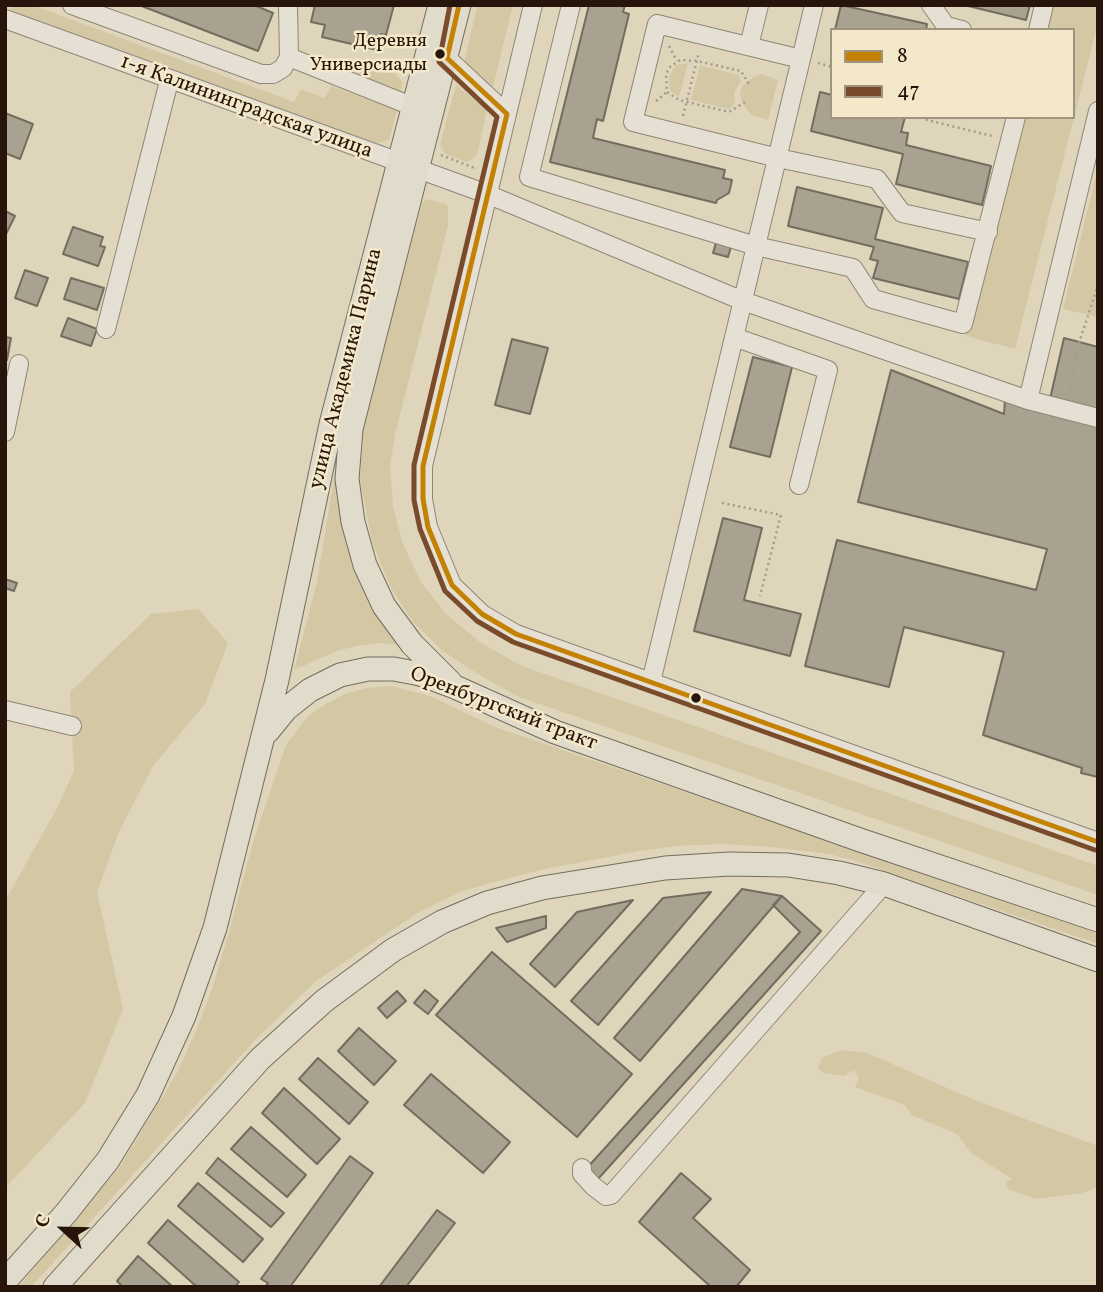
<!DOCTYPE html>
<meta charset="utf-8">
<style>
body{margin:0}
#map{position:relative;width:1103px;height:1292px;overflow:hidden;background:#ded5bb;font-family:Vollkorn,serif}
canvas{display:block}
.frame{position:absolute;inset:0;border:7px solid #27150b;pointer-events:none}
.legend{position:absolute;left:830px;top:28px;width:245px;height:91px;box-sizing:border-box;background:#f3e9ca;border:2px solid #a1947e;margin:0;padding:9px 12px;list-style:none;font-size:21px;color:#27150b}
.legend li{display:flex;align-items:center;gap:14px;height:35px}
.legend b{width:35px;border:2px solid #a1947e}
.north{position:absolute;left:28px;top:1194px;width:70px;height:70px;-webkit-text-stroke:5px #f3e9ca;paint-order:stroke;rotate:292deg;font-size:19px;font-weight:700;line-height:28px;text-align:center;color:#27150b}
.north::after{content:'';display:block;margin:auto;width:24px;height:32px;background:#27150b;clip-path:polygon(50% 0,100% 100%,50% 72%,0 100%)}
</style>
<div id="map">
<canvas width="1103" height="1292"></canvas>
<div class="frame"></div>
<ul class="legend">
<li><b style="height:9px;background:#c38203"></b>8</li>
<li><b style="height:9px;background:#7a4b2a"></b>47</li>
</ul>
<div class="north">С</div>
</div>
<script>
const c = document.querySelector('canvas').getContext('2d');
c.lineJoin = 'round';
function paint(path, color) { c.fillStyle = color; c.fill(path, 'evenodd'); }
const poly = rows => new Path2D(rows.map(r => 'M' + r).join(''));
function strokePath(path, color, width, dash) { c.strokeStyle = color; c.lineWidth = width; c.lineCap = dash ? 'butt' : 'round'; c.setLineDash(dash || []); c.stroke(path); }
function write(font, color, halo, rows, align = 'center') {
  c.font = font + ' Vollkorn,serif'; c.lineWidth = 5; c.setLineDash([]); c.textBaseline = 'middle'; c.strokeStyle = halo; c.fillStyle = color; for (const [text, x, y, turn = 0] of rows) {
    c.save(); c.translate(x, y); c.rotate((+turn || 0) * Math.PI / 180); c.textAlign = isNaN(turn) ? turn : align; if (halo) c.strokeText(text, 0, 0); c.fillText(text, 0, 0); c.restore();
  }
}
paint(poly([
 [12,5,32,5,294,102,301,89,324,98,331,86,397,110,389,140,378,143,367,140,10,10],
 [478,5,513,5,493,87,464,62],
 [1049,5,1098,5,1098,23,1015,349,966,336,1021,117,1073,117,1073,30,1043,30],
 [361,62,373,64,395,73,403,83,400,95,355,79,356,68],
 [688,63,679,97,670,91,669,77,676,65],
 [700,65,738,75,741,81,734,93,735,103,729,109,691,100],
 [761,74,778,80,768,120,751,115,743,104,740,94,742,87,747,81],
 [456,85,487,110,477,155,467,162,445,154,440,145],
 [1098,168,1098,317,1063,309],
 [426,199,445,204,448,207,448,225,395,435,390,466,393,507,403,544,421,582,446,614,481,643,522,666,1098,866,1098,895,519,697,481,676,443,651,414,623,391,588,372,542,360,479,363,425,422,203],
 [335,472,342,515,401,645,380,643,356,646,337,651,294,670,317,582],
 [198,609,228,643,205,704,153,766,119,832,97,892,123,1009,85,1103,5,1188,5,901,56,810,74,771,70,692,151,614],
 [391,686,430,696,495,727,1098,933,1098,944,856,861,829,854,771,847,723,844,676,846,639,851,540,870,465,890,419,912,316,981,256,1039,31,1287,18,1287,121,1165,177,1073,197,1029,212,989,230,929,253,842,286,745,307,717,324,705,345,694,367,688],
 [841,1050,867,1053,977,1101,1098,1146,1098,1187,1082,1193,1035,1199,1008,1189,1006,1182,1012,1179,970,1152,957,1134,912,1115,905,1105,855,1087,859,1078,854,1070,844,1076,824,1073,818,1069,822,1058]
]), '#d4c7a4');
const building = poly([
 [139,5,254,5,273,13,258,51,139,5],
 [315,5,394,5,386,35,381,34,377,50,322,37,325,25,311,22,315,5],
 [589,5,625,5,623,12,629,14,603,121,597,119,593,138,725,170,723,178,732,180,729,193,717,200,716,203,550,162,589,5],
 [841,5,927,24,926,30,835,30,841,5],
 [964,5,1030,5,1026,20,964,5],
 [820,92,832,95,832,117,905,117,901,132,908,133,906,145,991,166,982,205,896,184,903,154,811,131,820,92],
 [5,113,33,124,20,159,5,153,5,113],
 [797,187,883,208,875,239,968,262,959,299,873,278,878,261,870,259,874,247,788,226,797,187],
 [5,211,15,216,5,236,5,211],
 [73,227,103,237,100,246,105,247,98,266,63,254,73,227],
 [717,239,732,243,728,257,713,253,717,239],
 [25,270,48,278,37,306,15,298,25,270],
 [71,278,104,288,97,310,64,299,71,278],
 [68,318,97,329,91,346,61,336,68,318],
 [5,337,11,338,7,360,5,359,5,337],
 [1064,338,1098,347,1098,777,1081,773,1082,768,983,735,1004,652,904,627,889,687,805,666,837,540,1036,590,1047,549,858,502,891,370,1004,414,1005,399,1047,412,1064,338],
 [512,339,548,348,530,414,495,405,512,339],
 [753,357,792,367,770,457,730,447,753,357],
 [723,518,762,528,744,600,801,614,790,656,694,631,723,518],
 [5,579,17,583,14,591,5,588,5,579],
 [742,889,782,896,640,1061,614,1038,742,889],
 [711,892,598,1025,571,1001,663,898,711,892],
 [782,896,821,931,598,1179,586,1169,800,932,773,905,782,896],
 [633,900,555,987,530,964,577,912,633,900],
 [546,916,546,928,507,942,496,928,546,916],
 [492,952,632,1074,577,1137,436,1015,492,952],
 [425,990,438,1001,428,1014,414,1003,425,990],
 [397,991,406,1001,387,1018,378,1008,397,991],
 [359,1028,396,1061,374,1085,338,1051,359,1028],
 [318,1058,368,1102,349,1124,299,1079,318,1058],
 [431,1074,510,1142,483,1173,404,1105,431,1074],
 [284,1088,340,1139,317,1164,262,1113,284,1088],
 [251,1127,306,1175,287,1197,231,1149,251,1127],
 [350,1156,373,1173,290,1287,265,1287,268,1283,261,1279,350,1156],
 [218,1158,284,1213,271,1227,206,1173,218,1158],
 [681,1173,711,1199,693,1218,750,1270,736,1287,711,1287,639,1222,681,1173],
 [198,1183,263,1239,243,1262,178,1206,198,1183],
 [437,1210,455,1223,406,1287,379,1287,437,1210],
 [168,1220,239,1282,235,1287,197,1287,148,1243,168,1220],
 [138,1256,173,1287,123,1287,117,1281,138,1256]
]);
paint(building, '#a9a291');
strokePath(building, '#746d5f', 2);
const minor = poly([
 [72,5,261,74,273,74,283,68,289,57],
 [288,5,289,57,414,107],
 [571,5,529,177,756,246,853,268,873,299,963,324,1016,117],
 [931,5,946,26,962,30],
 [5,19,487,194,743,301,1028,400,1098,418],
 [1038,30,1044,5],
 [749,46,759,5],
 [447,58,507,114,423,466,423,499,428,527,452,585,482,614,516,634,1098,842],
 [801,59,657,24,633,122,778,158,877,179,902,213,988,232],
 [507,114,533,5],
 [106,329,169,81],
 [734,337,828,370,799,485],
 [1028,400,1098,111],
 [5,432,19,364],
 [651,682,814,5],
 [5,710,72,726],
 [582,1168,582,1174,593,1186,606,1196,611,1195,884,884]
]);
const major = poly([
 [450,682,412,644,384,606,365,565,353,522,347,479,351,429,459,5],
 [268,731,286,709,310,690,340,675,368,669,394,669,420,674,455,687,555,732,860,840,1098,920],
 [5,1281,66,1213,108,1160,148,1095,184,1016,215,928,277,680,331,424,440,5],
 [55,1287,260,1059,324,1001,393,950,442,922,487,903,542,888,665,868,729,864,788,865,839,873,884,884,1098,960]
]);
strokePath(minor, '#8e8677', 20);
strokePath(major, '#746d5f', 25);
strokePath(poly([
 [669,46,677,61],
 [818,63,832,67],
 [656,101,667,92],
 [745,102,729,112,679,100,667,92,666,74,670,67,680,60,697,61,741,71,749,84],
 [683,116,699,52],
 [921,117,923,119,992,136],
 [441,155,477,169],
 [1071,392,1070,390,1079,343,1098,285],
 [722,503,781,515,760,596]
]), '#a19b90', 2.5, [2, 3.5]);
strokePath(minor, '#e5e0d3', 18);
strokePath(major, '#e0dbcb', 23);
strokePath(poly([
 [459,5,447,58,507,114,423,466,423,499,428,527,452,585,482,614,516,634,1098,842]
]), '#c38203', 5);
strokePath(poly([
 [450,5,439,62,497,117,414,465,414,500,420,529,445,591,477,621,513,642,1095,850]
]), '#7a4b2a', 5);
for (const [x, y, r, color] of [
 [440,54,6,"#27150b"],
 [696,698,6,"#27150b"]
]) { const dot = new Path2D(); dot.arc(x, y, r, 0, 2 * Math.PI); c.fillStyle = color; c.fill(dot); strokePath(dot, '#f3e9ca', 2.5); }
write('19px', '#27150b', '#f3e9ca', [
 ["Деревня",427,43],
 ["Универсиады",427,67]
], 'right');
write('21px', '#27150b', '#f3e9ca', [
 ["1-я Калининградская улица",246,108,20],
 ["улица Академика Парина",347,369,-76],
 ["Оренбургский тракт",503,710,21]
]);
</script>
